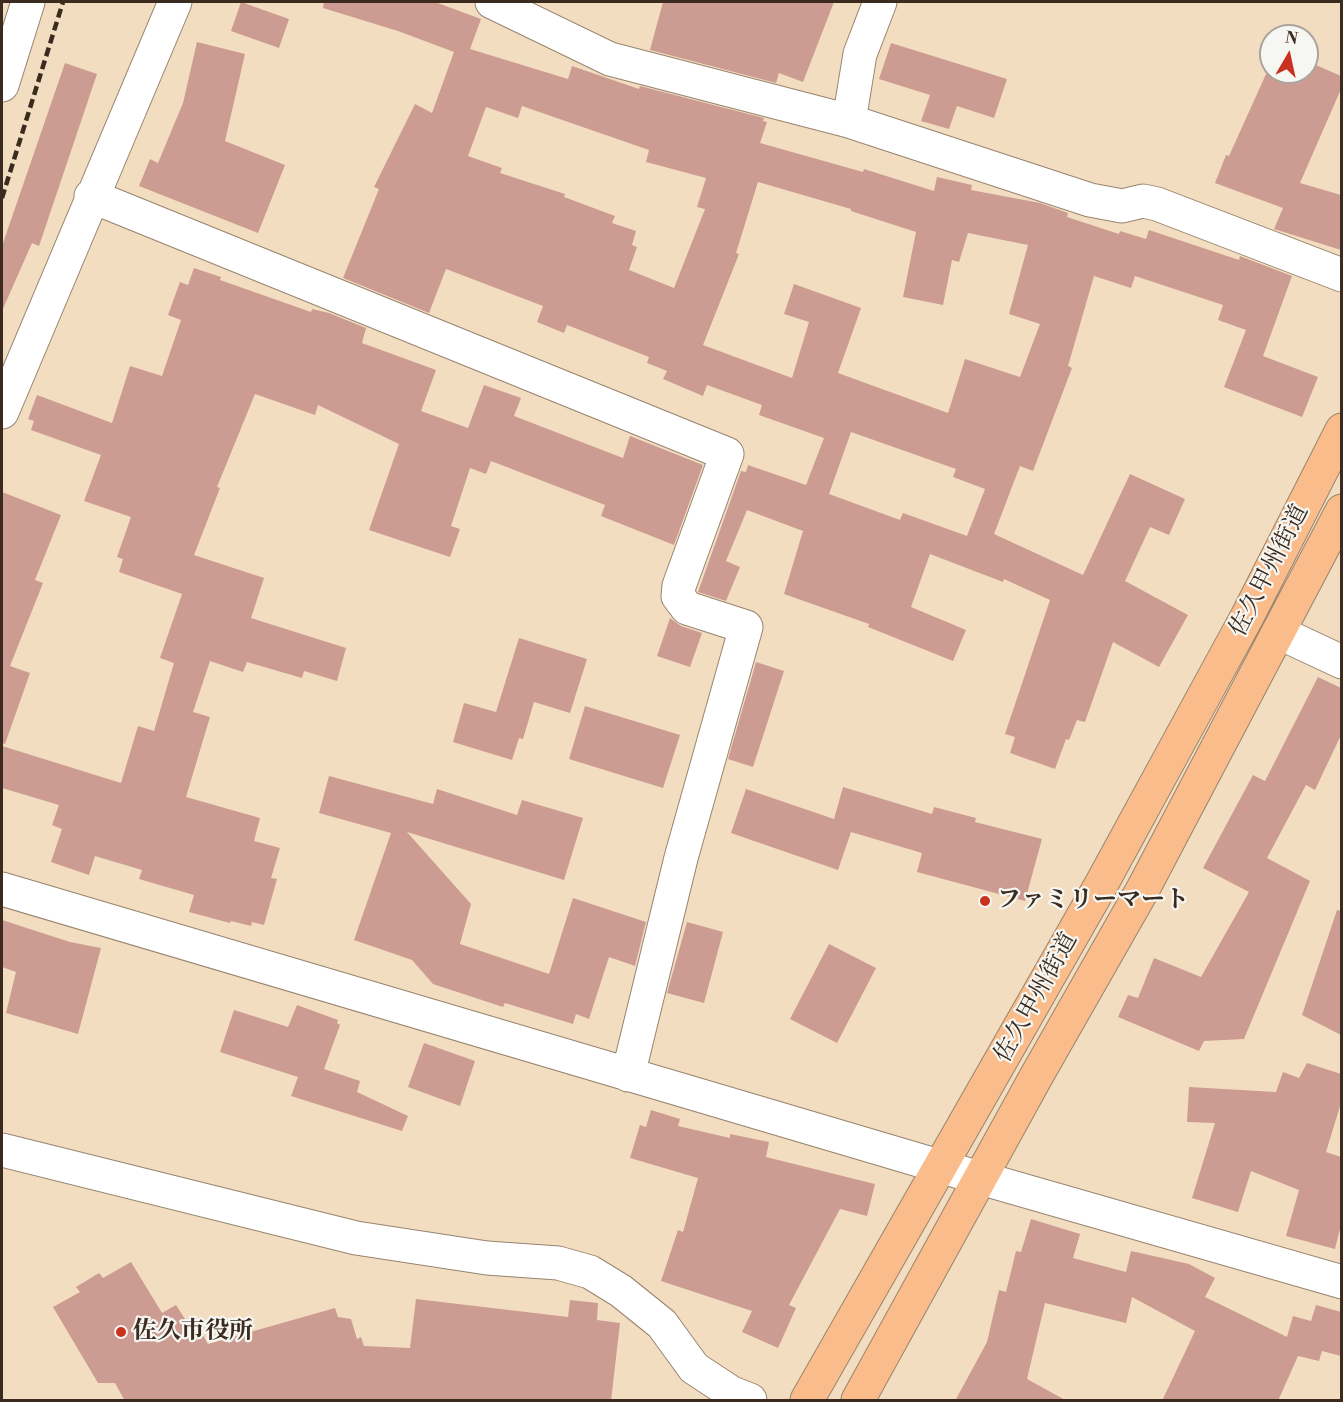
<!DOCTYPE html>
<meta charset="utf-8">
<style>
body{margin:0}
#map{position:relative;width:1343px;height:1402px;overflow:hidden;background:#f3ddc0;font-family:"Libre Bodoni",serif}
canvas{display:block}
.frame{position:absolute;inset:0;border:3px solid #3b2a1e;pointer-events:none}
.north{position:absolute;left:1259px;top:24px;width:60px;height:60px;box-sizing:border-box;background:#f6f6f2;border:2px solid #aba49d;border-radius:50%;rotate:9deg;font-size:16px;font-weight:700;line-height:24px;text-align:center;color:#3b2a1e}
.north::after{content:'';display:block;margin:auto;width:21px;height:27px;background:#c8321e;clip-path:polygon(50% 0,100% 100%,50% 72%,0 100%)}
</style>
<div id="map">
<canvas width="1343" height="1402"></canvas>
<div class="frame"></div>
<div class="north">N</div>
</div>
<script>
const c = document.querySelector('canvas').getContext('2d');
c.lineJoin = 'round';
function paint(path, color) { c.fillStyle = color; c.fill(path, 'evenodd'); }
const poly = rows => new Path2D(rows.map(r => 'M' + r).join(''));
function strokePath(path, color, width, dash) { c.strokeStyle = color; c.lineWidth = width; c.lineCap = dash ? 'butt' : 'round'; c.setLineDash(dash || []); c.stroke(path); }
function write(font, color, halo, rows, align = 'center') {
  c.font = font + ' "Libre Bodoni","Noto Serif JP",serif'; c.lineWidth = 4.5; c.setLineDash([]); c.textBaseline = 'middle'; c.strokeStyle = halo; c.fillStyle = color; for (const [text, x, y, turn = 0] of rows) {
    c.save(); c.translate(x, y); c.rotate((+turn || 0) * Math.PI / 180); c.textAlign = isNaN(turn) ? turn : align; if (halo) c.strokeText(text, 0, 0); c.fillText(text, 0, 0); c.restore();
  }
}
paint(poly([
 [241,2,289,19,279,48,231,31],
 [324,2,435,2,481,19,470,49,568,79,572,66,639,89,640,86,764,118,763,121,767,122,760,143,863,172,864,169,934,191,937,177,972,185,971,190,1040,203,1068,213,1067,217,1119,234,1120,231,1146,239,1149,230,1239,260,1240,256,1292,276,1263,356,1318,377,1302,417,1224,387,1246,330,1218,320,1223,305,1135,276,1131,288,1094,276,1068,366,1072,368,1033,471,1020,466,994,534,1083,575,1130,474,1185,499,1169,535,1150,527,1125,581,1188,615,1159,667,1113,642,1085,722,1077,720,1069,740,1066,739,1055,769,1010,753,1015,737,1005,734,1050,600,1004,579,1003,582,930,554,911,607,966,630,953,661,868,627,869,624,784,594,803,531,747,510,726,561,740,567,726,601,698,592,741,471,746,472,748,465,806,485,824,438,759,415,762,405,707,385,703,396,663,379,667,371,647,363,649,357,567,325,564,333,537,322,543,306,446,269,429,313,343,278,379,189,374,187,415,104,432,113,454,52,398,31,323,8],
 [522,106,649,150,646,162,706,178,697,207,705,209,674,288,629,270,637,247,632,245,636,231,612,223,615,216,564,197,565,194,500,173,502,168,468,156,486,107,518,118],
 [758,182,851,209,851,211,916,232,903,297,943,305,952,260,959,262,968,233,1028,245,1009,314,1040,324,1020,377,965,359,948,413,838,373,861,308,794,284,784,314,809,322,792,378,703,345,739,254,736,253],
 [851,432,956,469,953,477,985,489,967,536,903,513,900,520,829,494],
 [663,2,834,2,803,82,779,73,776,83,650,50],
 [197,42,245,54,225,141,285,165,258,233,139,186,150,159,158,163,183,103],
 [891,43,1007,79,994,118,957,106,949,129,921,121,930,95,879,79],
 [1307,61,1341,76,1341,89,1300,183,1341,195,1341,250,1274,229,1283,208,1215,183,1226,155,1229,156,1271,63,1271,72,1307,72],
 [65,63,97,74,39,246,32,243,2,311,2,246],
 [194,268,221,277,220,280,311,312,312,309,329,313,366,328,362,343,436,370,421,411,468,428,484,385,521,398,514,416,623,458,630,436,703,465,674,545,601,516,605,505,491,461,486,474,470,468,451,526,460,529,450,557,369,530,399,444,318,405,315,415,255,394,217,487,220,488,194,555,264,578,251,618,346,648,337,681,304,671,302,678,247,662,243,672,210,661,193,712,210,717,186,797,260,818,254,841,280,848,271,878,277,879,264,925,252,922,251,926,231,921,230,923,189,912,194,895,139,879,142,870,95,856,89,875,51,862,62,829,52,825,59,805,2,788,2,746,121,783,138,726,154,731,174,663,160,658,182,594,119,572,123,559,117,557,131,517,84,501,101,455,31,430,34,421,28,419,37,395,112,423,130,366,162,376,181,320,168,315,180,282,188,285],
 [2,492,61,515,35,580,43,583,10,666,30,673,5,744,2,743],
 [670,618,681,626,702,633,690,667,657,656],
 [519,638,587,659,570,713,534,702,523,739,519,738,512,760,453,742,464,703,496,712],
 [756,662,784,671,753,767,728,759],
 [1318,677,1341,688,1341,735,1315,790,1306,785,1267,858,1310,881,1244,1039,1204,1041,1199,1051,1118,1017,1128,995,1138,998,1154,958,1201,977,1249,892,1203,868,1253,775,1265,781],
 [585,706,680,735,663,788,569,759],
 [329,776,433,804,437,789,517,815,522,800,583,818,564,880,407,832,471,904,460,944,549,974,573,898,646,922,635,966,609,957,589,1019,576,1014,573,1024,505,1003,503,1007,433,984,412,960,354,940,391,833,319,813],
 [843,787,932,814,934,807,976,818,975,822,1042,839,1025,901,917,872,922,853,851,832,838,870,731,833,746,789,834,819],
 [1337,910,1341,911,1341,1035,1302,1015],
 [2,920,70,942,101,948,78,1034,6,1013,16,972,2,967],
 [687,922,723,932,704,1003,667,993],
 [829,944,876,968,837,1043,790,1019],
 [297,1005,338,1020,337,1023,340,1025,324,1069,360,1081,357,1092,408,1116,402,1131,291,1096,298,1077,220,1052,234,1010,288,1027],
 [424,1043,475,1061,460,1106,408,1087],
 [1307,1063,1341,1074,1341,1103,1326,1152,1341,1157,1341,1225,1335,1249,1286,1236,1299,1190,1251,1171,1238,1212,1192,1198,1215,1123,1187,1122,1189,1087,1276,1092,1283,1072,1299,1078],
 [651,1110,680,1119,678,1126,730,1138,730,1134,769,1142,766,1157,875,1184,867,1216,840,1209,789,1305,796,1308,778,1348,742,1332,752,1311,661,1281,678,1230,683,1232,698,1178,630,1158,640,1125,646,1127],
 [1031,1219,1080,1234,1073,1258,1126,1272,1131,1251,1189,1264,1215,1278,1205,1297,1287,1337,1293,1316,1311,1321,1316,1305,1341,1312,1341,1356,1322,1351,1319,1361,1298,1356,1278,1401,1162,1401,1195,1331,1132,1297,1126,1323,1045,1303,1027,1379,1067,1401,955,1401,987,1342,999,1290,1006,1292,1016,1251,1021,1252],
 [131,1262,162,1313,176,1305,190,1327,196,1323,208,1344,335,1308,338,1317,351,1319,357,1339,361,1337,364,1346,410,1348,416,1299,568,1317,570,1300,598,1303,597,1320,620,1323,611,1401,125,1401,115,1383,98,1383,53,1307,80,1292,76,1287,99,1273,103,1278]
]), '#cc9c92');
const minor = poly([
 [492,2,610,59,849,121,1090,200,1122,206,1143,201,1157,204,1342,275],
 [2,85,28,2],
 [849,121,860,54,880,2],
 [91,196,727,454,679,586,678,596,687,608,746,627,681,858,628,1075],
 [2,412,175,2],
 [1280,633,1342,662],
 [2,889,942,1167,1342,1282],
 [2,1150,356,1238,487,1258,558,1263,590,1272,621,1291,662,1324,694,1368,732,1393,750,1400]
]);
const major = poly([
 [807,1400,1102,883,1248,615,1342,430],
 [858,1400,1037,1075,1143,889,1342,511]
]);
strokePath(minor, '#97846f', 35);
strokePath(major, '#97846f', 35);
strokePath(minor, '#fff', 33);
strokePath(major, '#fabc8b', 33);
strokePath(poly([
 [2,198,63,2]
]), '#3b2a1e', 4.5, [9, 4.5]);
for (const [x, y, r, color] of [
 [985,901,6,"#c8321e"],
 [121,1332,6,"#c8321e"]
]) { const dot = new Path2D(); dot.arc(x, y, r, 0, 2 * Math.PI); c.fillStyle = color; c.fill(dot); strokePath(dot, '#f6f6f2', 2); }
write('24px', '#3b2a1e', '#f6f6f2', [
 ["佐久甲州街道",1270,571,-63],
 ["佐久甲州街道",1037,998,-61]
]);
write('bold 24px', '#3b2a1e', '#f6f6f2', [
 ["ファミリーマート",997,901],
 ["佐久市役所",133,1332]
], 'left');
</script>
